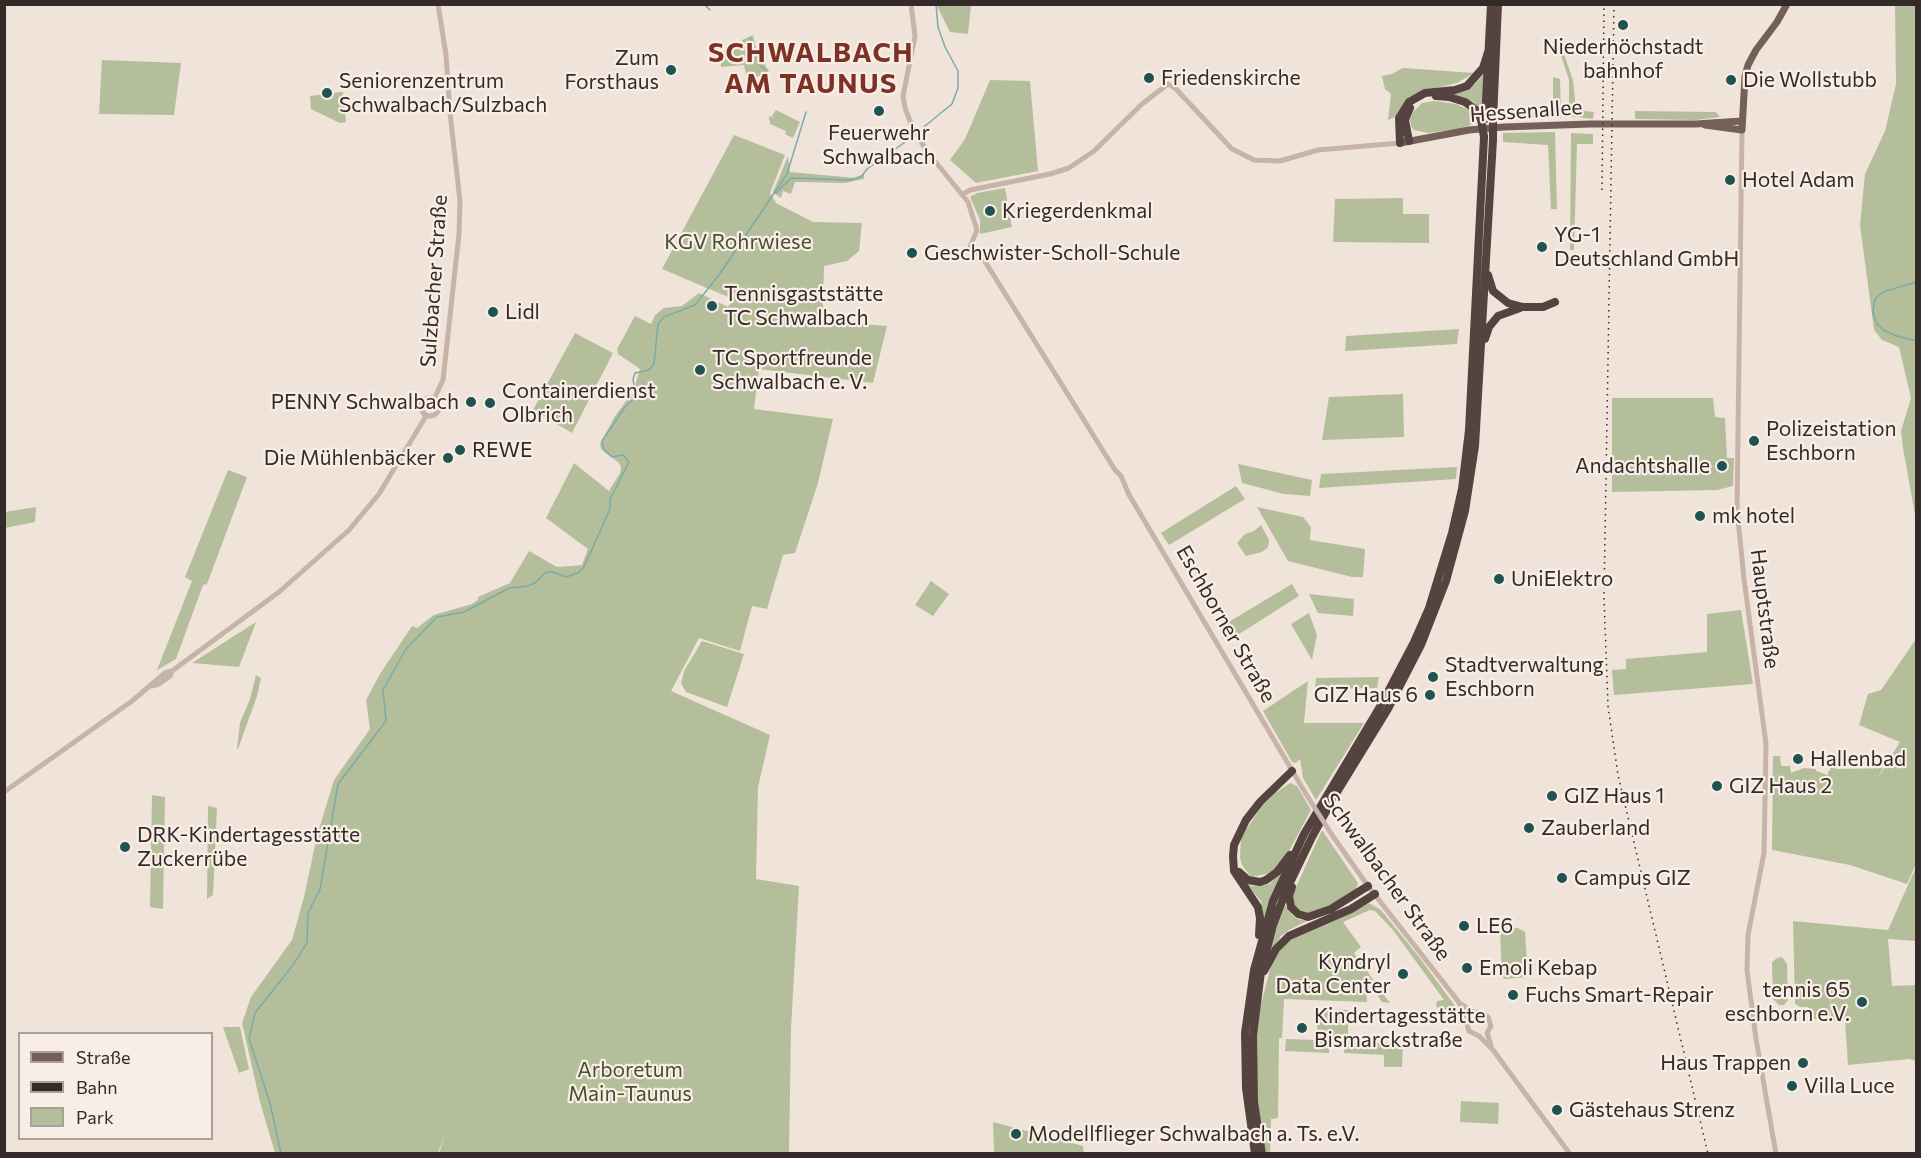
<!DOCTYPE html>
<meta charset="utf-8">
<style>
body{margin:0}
#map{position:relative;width:1921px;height:1158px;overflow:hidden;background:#f0e4da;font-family:Commissioner,sans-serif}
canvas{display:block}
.frame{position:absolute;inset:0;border:6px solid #342a27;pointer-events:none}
.legend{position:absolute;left:18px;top:1032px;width:195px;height:108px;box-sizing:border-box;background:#f8eee6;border:2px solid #aaa09a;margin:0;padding:8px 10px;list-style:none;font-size:18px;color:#342a27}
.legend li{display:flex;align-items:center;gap:12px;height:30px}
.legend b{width:30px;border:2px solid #aaa09a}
</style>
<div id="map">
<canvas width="1921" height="1158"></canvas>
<div class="frame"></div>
<ul class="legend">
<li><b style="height:8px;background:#756059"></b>Straße</li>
<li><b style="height:8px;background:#342a27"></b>Bahn</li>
<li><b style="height:16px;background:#b5be9b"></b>Park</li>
</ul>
</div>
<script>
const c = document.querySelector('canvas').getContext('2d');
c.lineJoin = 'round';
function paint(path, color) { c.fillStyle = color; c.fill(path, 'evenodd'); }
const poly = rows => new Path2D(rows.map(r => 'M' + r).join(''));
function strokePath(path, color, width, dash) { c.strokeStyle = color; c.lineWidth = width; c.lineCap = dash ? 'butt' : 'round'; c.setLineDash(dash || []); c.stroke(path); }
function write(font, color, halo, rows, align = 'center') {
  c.font = font + ' Commissioner,sans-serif'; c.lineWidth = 4.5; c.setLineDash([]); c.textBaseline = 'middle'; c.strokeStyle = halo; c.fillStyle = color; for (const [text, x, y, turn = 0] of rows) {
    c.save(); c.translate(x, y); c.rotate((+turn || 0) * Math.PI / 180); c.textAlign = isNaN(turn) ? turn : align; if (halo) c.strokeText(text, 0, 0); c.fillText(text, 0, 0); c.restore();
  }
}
paint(poly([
 [936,4,971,5,968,34,950,32],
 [1895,5,1916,5,1916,514,1915,515,1903,448,1901,431,1911,398,1899,347,1882,340,1874,330,1860,225,1865,174,1885,131,1896,84],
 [753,35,757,53,769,71,745,83,747,79,744,65,721,67,720,57,721,51,743,47,742,40],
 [1563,51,1573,80,1576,110,1594,112,1593,119,1569,116,1569,80,1560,52],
 [102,60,181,63,174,115,99,114],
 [1403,68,1474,73,1457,83,1420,92,1409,97,1395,117,1388,120,1391,94,1385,89,1382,76,1392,74],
 [1485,73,1483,114,1473,102,1450,93,1474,85],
 [1553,77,1560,79,1561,118,1503,117,1502,108,1553,108],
 [990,80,1030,81,1038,171,976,183,950,160,965,139],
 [340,92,343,92,346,122,340,123,311,109,310,96],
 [1434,101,1456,104,1469,110,1475,118,1473,124,1459,129,1428,133,1414,130,1411,126,1410,120,1413,112,1422,103],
 [776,110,800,122,793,138,785,134,786,131,770,124,769,116,775,118,772,116],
 [1635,111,1716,112,1720,117,1696,120,1635,119],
 [1555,132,1557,209,1551,209,1548,145,1503,142,1503,133],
 [1571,133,1593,134,1593,144,1577,144,1574,250,1570,250],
 [734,135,785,155,770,193,776,203,813,222,862,223,859,251,847,261,824,266,823,307,828,321,887,326,873,383,759,369,754,409,833,419,818,483,795,553,783,555,767,609,752,606,740,651,699,638,671,691,770,735,758,787,756,879,799,886,791,1029,789,1153,439,1153,445,1135,438,1153,275,1153,260,1102,242,1023,251,997,292,940,304,897,317,836,334,780,370,729,366,700,380,674,412,626,417,628,434,615,472,604,478,600,478,597,510,583,529,551,557,567,582,565,588,549,546,518,574,463,609,491,620,473,621,467,619,463,601,449,600,444,615,416,633,392,640,369,618,354,617,349,635,316,651,324,655,315,664,308,682,306,699,293,728,307,733,299,662,269],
 [788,156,790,172,856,178,864,173,864,179,844,183,795,182,791,194,783,191,781,198,773,192],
 [1005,188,1012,227,980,234,980,220,970,197,977,193],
 [1403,198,1403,214,1429,214,1429,243,1333,242,1335,199],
 [1459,329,1457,344,1345,351,1346,336],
 [575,333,613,353,572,433,533,410],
 [1403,394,1404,437,1322,440,1329,397],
 [1612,398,1713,398,1715,417,1725,418,1727,458,1734,458,1733,486,1717,490,1612,492],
 [1238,464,1312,480,1310,496,1284,494,1242,483],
 [1457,467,1456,479,1319,488,1321,474],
 [228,470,247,477,207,584,203,585,176,659,157,670,192,581,185,577],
 [1236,486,1245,499,1169,545,1161,533],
 [36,507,35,522,5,528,5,512],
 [1257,507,1303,517,1311,527,1310,540,1365,549,1363,577,1352,577,1288,561],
 [1261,525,1269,540,1268,547,1262,552,1246,556,1237,543,1245,534,1254,531],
 [931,581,949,594,933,616,915,605],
 [1292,584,1299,596,1228,641,1222,632,1227,623],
 [1309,594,1354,599,1353,616,1318,613],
 [1741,610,1753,684,1614,695,1612,670,1626,669,1626,659,1707,652,1707,614],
 [1309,613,1317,635,1312,660,1291,624],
 [256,622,239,667,192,663],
 [1916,639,1916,864,1907,884,1850,865,1772,850,1773,756,1780,756,1781,766,1790,766,1791,773,1804,768,1816,769,1816,771,1828,775,1828,771,1830,771,1830,761,1835,761,1836,769,1883,768,1877,780,1900,742,1859,725,1868,694,1881,690],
 [702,641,744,654,727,707,686,692,681,683,684,671],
 [256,675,261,678,257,696,238,749,237,748,240,723,250,699],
 [1379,677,1377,688,1315,689,1316,678],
 [1308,681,1304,723,1364,723,1316,800,1303,778,1300,759,1296,763,1292,762,1263,711],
 [1290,783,1297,786,1311,810,1287,855,1276,869,1266,874,1251,877,1242,865,1240,858,1241,837,1262,806,1275,793],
 [152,795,165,797,163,909,150,907],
 [208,806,217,808,213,895,207,899],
 [1322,830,1358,883,1356,889,1348,895,1317,912,1305,914,1296,909,1291,898],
 [1289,861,1261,934,1263,913,1261,901,1243,880,1252,886,1270,884],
 [1916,867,1916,941,1888,939,1892,986,1916,985,1916,1061,1909,1059,1848,1065,1845,1020,1831,1021,1830,987,1830,1019,1813,1019,1808,1007,1800,1007,1795,1004,1793,921,1888,930],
 [1369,903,1381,910,1419,957,1461,1014,1459,1024,1454,1023,1436,1006,1437,1001,1444,1000,1393,930,1375,911,1370,910,1343,922,1361,947,1354,953,1390,1003,1382,1002,1366,980,1367,1002,1284,999,1282,1038,1279,1038,1278,1118,1271,1119,1270,1153,1264,1154,1257,1099,1256,1040,1260,1008,1272,962,1287,940],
 [1285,905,1294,917,1300,920,1309,920,1289,930,1281,936,1269,959,1272,936],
 [1518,928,1525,932,1528,977,1504,979,1502,976,1500,929],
 [1782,957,1787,964,1788,1000,1784,1005,1779,1005,1773,999,1772,962,1777,958],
 [1317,1009,1348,1010,1348,1042,1403,1043,1402,1067,1384,1067,1384,1055,1344,1053,1344,1048,1329,1047,1329,1053,1285,1051,1286,1039,1317,1040],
 [223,1027,240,1027,249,1069,239,1073],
 [1461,1101,1499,1103,1498,1124,1460,1122],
 [993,1122,1083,1146,1084,1153,994,1152]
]), '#b5be9b');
strokePath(poly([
 [704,4,710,10],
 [750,38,760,65,767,72],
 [920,130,952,104,958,88,958,71,945,47,938,27,936,4],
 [776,193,791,178,850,180,862,176,867,169,908,140],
 [1916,282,1883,292,1877,297,1874,302,1873,313,1877,324,1885,331,1897,336,1916,341],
 [281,1154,270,1103,249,1039,255,1013,293,965,307,943,308,913,320,889,338,784,386,721,383,690,406,649,437,617,464,612,509,588,528,586,535,583,546,572,553,572,566,577,578,573,584,567,610,509,610,499,629,462,623,455,612,457,604,450,602,441,625,407,636,397,633,379,635,373,649,370,654,364,658,324,664,317,695,305,719,275,787,174,806,112]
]), '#7baba9', 1.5);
strokePath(poly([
 [911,4,915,36,903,96,905,108,912,126,926,150,968,202,977,230,970,247,980,255,986,263,1115,470,1121,476,1129,495],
 [1742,130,1737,509,1744,579,1766,744,1764,853,1748,935,1747,970,1756,1039,1776,1154],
 [963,194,970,190,1050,174,1069,168,1094,151,1142,104,1168,84,1176,89,1232,149,1254,160,1280,161,1318,150,1400,143],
 '421 407a9 9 0 1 1 18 0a9 9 0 1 1-18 0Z',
 [434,399,443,380,459,234,460,201,450,113,446,55,438,4],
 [1128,493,1306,794],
 [152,686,159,684,170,676,172,671,279,592,349,530,379,494,426,416],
 [4,792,132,701,165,673,172,671],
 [1332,835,1368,886,1458,1001,1468,1019,1467,1024,1469,1031,1479,1036,1493,1050,1570,1154],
 [1463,1005,1471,1011,1484,1014,1488,1017,1491,1026,1487,1033,1491,1045]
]), '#c7b3a7', 5);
strokePath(poly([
 [1705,125,1742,130,1745,76,1748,65,1756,50,1777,22,1787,4],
 [1400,143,1469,130,1504,127,1590,124,1696,124,1742,121]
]), '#756059', 7);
strokePath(poly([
 [1436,96,1449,97,1465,102,1476,110,1481,119],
 [1485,119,1491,4],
 [1493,120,1498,4],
 [1409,141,1405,120,1410,108],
 [1400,143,1399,118,1409,102,1425,93,1455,90,1467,86,1483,68,1489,49],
 [1488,275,1493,291,1508,303,1523,307,1543,307,1555,302],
 [1485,339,1489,327,1498,316,1520,308],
 [1239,872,1248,880,1260,882,1266,880,1277,872,1290,855],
 [1292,887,1289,896,1291,907,1298,914,1308,917,1331,909,1368,886],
 [1259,935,1260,918,1258,907,1234,871,1233,856,1234,845,1246,820,1260,802,1292,771],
 [1264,971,1276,949,1289,936,1351,909,1375,894],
 [1255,1154,1246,1088,1245,1033,1254,970,1273,901,1304,834,1381,705,1414,642,1429,608,1452,533,1462,489,1469,430,1484,137],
 [1262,1154,1254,1102,1253,1035,1261,972,1273,925,1286,891,1312,837,1334,797,1388,709,1421,645,1446,581,1465,511,1475,446,1493,140]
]), '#54433f', 8);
strokePath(poly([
 [1614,4,1604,597,1608,706,1618,775,1708,1154],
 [1602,190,1604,4]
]), '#342a27', 1.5, [1.5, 4.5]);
strokePath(poly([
 [1306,794,1332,835]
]), '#c7b3a7', 5);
strokePath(poly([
 [1481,119,1484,137],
 [1493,140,1493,120]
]), '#54433f', 8);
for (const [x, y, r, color] of [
 [1623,25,6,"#1f5251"],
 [671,70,6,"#1f5251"],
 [1149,78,6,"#1f5251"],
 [1731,80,6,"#1f5251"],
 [327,93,6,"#1f5251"],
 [879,111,6,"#1f5251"],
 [1730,180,6,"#1f5251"],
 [990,211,6,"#1f5251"],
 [1542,247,6,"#1f5251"],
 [912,253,6,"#1f5251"],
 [712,306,6,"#1f5251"],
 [493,312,6,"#1f5251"],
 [700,370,6,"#1f5251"],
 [471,402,6,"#1f5251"],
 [490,403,6,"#1f5251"],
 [1754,441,6,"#1f5251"],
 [460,450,6,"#1f5251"],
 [448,458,6,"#1f5251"],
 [1722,466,6,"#1f5251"],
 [1700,516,6,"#1f5251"],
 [1499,579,6,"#1f5251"],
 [1433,677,6,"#1f5251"],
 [1430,695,6,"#1f5251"],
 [1798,759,6,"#1f5251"],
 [1717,786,6,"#1f5251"],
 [1552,796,6,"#1f5251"],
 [1529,828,6,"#1f5251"],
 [125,847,6,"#1f5251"],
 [1562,878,6,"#1f5251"],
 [1464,926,6,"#1f5251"],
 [1467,968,6,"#1f5251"],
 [1403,974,6,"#1f5251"],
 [1513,995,6,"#1f5251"],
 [1862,1002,6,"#1f5251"],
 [1302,1028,6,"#1f5251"],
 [1803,1063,6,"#1f5251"],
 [1792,1086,6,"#1f5251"],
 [1557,1110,6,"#1f5251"],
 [1016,1134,6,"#1f5251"]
]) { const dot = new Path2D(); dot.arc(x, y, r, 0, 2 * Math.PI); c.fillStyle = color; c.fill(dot); strokePath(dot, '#f8eee6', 2); }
write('21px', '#342a27', '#f8eee6', [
 ["Niederhöchstadt",1623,47,"center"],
 ["bahnhof",1623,71,"center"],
 ["Zum",659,58,"right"],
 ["Forsthaus",659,82,"right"],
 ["Friedenskirche",1161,78],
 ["Die Wollstubb",1743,80],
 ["Seniorenzentrum",339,81],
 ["Schwalbach/Sulzbach",339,105],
 ["Feuerwehr",879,133,"center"],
 ["Schwalbach",879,157,"center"],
 ["Hotel Adam",1742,180],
 ["Kriegerdenkmal",1002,211],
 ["YG-1",1554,235],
 ["Deutschland GmbH",1554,259],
 ["Geschwister-Scholl-Schule",924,253],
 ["Tennisgaststätte",724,294],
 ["TC Schwalbach",724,318],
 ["Lidl",505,312],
 ["TC Sportfreunde",712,358],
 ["Schwalbach e. V.",712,382],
 ["Containerdienst",502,391],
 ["Olbrich",502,415],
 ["PENNY Schwalbach",459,402,"right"],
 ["Polizeistation",1766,429],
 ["Eschborn",1766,453],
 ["REWE",472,450],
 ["Die Mühlenbäcker",436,458,"right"],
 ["Andachtshalle",1710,466,"right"],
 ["mk hotel",1712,516],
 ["UniElektro",1511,579],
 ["Stadtverwaltung",1445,665],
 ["Eschborn",1445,689],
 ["GIZ Haus 6",1418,695,"right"],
 ["Hallenbad",1810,759],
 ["GIZ Haus 2",1729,786],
 ["GIZ Haus 1",1564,796],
 ["Zauberland",1541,828],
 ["DRK-Kindertagesstätte",137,835],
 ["Zuckerrübe",137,859],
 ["Campus GIZ",1574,878],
 ["LE6",1476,926],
 ["Kyndryl",1391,962,"right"],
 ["Data Center",1391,986,"right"],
 ["Emoli Kebap",1479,968],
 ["tennis 65",1850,990,"right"],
 ["eschborn e.V.",1850,1014,"right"],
 ["Fuchs Smart-Repair",1525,995],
 ["Kindertagesstätte",1314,1016],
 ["Bismarckstraße",1314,1040],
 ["Haus Trappen",1791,1063,"right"],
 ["Villa Luce",1804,1086],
 ["Gästehaus Strenz",1569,1110],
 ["Modellflieger Schwalbach a. Ts. e.V.",1028,1134]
], 'left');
write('21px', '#342a27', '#f8eee6', [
 ["Hessenallee",1526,111,-4],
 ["Sulzbacher Straße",434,281,-86],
 ["Hauptstraße",1765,609,83],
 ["Eschborner Straße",1226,624,60],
 ["Schwalbacher Straße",1387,877,54]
]);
write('21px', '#46502c', '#f8eee6', [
 ["KGV Rohrwiese",738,242],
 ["Arboretum",630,1070],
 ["Main-Taunus",630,1094]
]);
c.letterSpacing = '1.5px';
write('bold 27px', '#7e3225', '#f8eee6', [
 ["SCHWALBACH",811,53],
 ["AM TAUNUS",811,84]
]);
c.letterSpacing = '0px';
</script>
